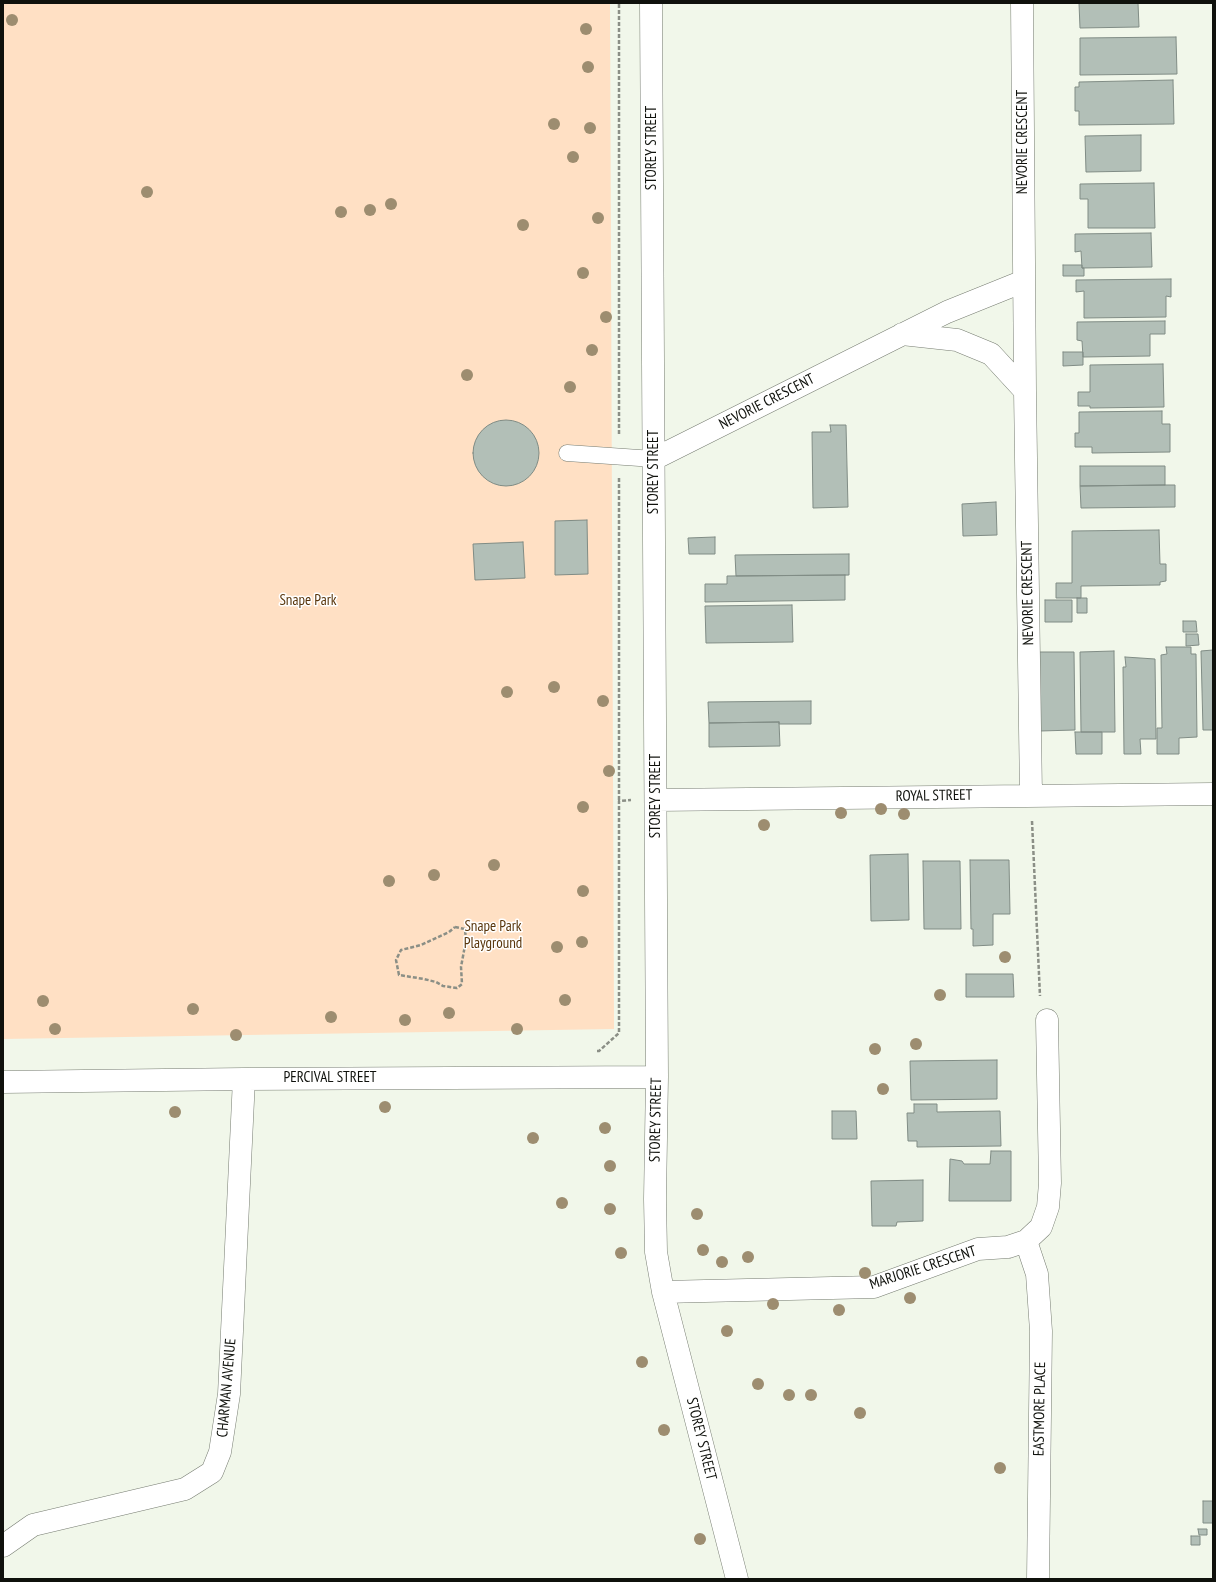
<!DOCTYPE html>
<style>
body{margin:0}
#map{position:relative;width:1216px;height:1582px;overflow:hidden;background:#f1f7ea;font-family:"PT Sans Narrow",sans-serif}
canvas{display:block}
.frame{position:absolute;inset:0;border:4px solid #0f110c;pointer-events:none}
</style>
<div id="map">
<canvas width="1216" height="1582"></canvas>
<div class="frame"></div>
</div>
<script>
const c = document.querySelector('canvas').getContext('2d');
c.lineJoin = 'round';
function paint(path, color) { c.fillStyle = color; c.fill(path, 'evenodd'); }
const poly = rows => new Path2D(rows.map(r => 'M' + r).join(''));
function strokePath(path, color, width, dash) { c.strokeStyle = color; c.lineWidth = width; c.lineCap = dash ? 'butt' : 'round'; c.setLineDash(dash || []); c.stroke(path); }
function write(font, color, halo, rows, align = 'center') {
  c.font = font + ' "PT Sans Narrow",sans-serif'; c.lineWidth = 3; c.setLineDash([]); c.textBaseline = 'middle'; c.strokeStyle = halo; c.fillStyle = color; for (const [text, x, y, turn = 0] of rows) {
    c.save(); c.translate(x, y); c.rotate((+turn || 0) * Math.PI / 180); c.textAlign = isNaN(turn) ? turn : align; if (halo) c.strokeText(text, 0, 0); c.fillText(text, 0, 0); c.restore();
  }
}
paint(poly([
 [3,3,610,3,614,1029,3,1039]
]), '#ffe0c4');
const building = poly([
 [1079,3,1138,3,1139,27,1080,28,1079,3],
 [1176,37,1177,74,1080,75,1080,38,1176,37],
 [1173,80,1174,124,1079,125,1079,111,1075,111,1075,87,1079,87,1079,82,1173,80],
 [1141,135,1141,171,1086,172,1085,136,1141,135],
 [1154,183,1155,228,1088,228,1088,199,1080,199,1080,184,1154,183],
 [1151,233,1152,267,1082,268,1081,251,1075,252,1075,234,1151,233],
 [1063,265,1082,265,1082,268,1084,268,1084,276,1063,276,1063,265],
 [1171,279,1171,297,1166,296,1166,317,1084,318,1084,291,1076,292,1076,280,1171,279],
 [1165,321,1165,334,1150,334,1150,356,1083,357,1082,341,1077,340,1077,322,1165,321],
 [1063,352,1083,352,1083,365,1063,366,1063,352],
 [1163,364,1164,407,1090,408,1090,406,1078,406,1078,392,1090,392,1090,365,1163,364],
 [1162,411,1162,424,1170,424,1170,452,1092,453,1092,447,1075,447,1075,433,1079,433,1079,412,1162,411],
 '473 453a33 33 0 1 1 66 0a33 33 0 1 1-66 0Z',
 [830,425,846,425,848,507,813,508,812,432,831,432,830,425],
 [1080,466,1165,466,1165,485,1080,486,1080,466],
 [1165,485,1175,485,1175,507,1081,508,1080,486,1165,485],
 [996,502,997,535,963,536,962,504,996,502],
 [587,520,588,574,555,575,555,521,587,520],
 [1159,530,1160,564,1166,564,1166,581,1160,582,1160,585,1081,586,1081,598,1056,598,1056,583,1072,583,1072,531,1159,530],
 [715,537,715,554,689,554,688,538,715,537],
 [523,542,525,578,475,580,473,544,523,542],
 [849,554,849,575,736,576,735,555,849,554],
 [845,575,845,600,705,602,705,584,727,584,727,576,845,575],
 [1077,598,1087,598,1087,613,1077,613,1077,598],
 [1045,600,1072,600,1072,622,1045,622,1045,600],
 [792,605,793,642,706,643,705,606,792,605],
 [1183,621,1196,621,1197,632,1183,632,1183,621],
 [1186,634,1198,634,1199,645,1186,646,1186,634],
 [1166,647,1191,647,1191,654,1196,654,1197,737,1179,738,1179,754,1157,754,1157,728,1162,728,1161,655,1167,654,1166,647],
 [1213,650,1213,730,1203,730,1201,651,1213,650],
 [1114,651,1115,732,1081,732,1080,652,1114,651],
 [1039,652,1074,652,1075,730,1040,731,1039,652],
 [1125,657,1155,659,1156,739,1140,739,1141,754,1124,754,1123,667,1126,667,1125,657],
 [811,701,811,724,779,724,779,722,709,723,708,702,811,701],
 [779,722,780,746,709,747,709,723,779,722],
 [1075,732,1102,732,1102,754,1076,754,1075,732],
 [908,854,909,920,871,921,870,855,908,854],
 [970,860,1009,860,1010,914,993,914,993,945,973,946,973,929,971,929,970,860],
 [923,861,960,861,961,929,924,929,923,861],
 [966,974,1013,974,1014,997,966,997,966,974],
 [997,1060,997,1099,911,1100,910,1061,997,1060],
 [914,1104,937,1104,937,1112,1000,1111,1001,1146,917,1147,917,1141,908,1141,907,1113,914,1113,914,1104],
 [832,1111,856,1111,857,1139,832,1139,832,1111],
 [991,1151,1011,1151,1011,1201,949,1201,950,1159,962,1161,964,1164,990,1164,991,1151],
 [923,1180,923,1221,897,1222,896,1226,872,1226,871,1181,923,1180],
 [1203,1501,1213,1501,1213,1523,1203,1523,1203,1501],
 [1198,1529,1207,1529,1207,1535,1199,1535,1198,1529],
 [1191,1536,1200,1536,1200,1545,1191,1545,1191,1536]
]);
paint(building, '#b2bfb7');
strokePath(building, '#808c85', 1);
const lane = poly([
 [567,453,654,459]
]);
const street = poly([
 [651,3,657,1077,655,1199,656,1252,663,1292,737,1579],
 [1022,3,1025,391],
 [902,334,957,340,991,354,1025,391,1031,795],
 [654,459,947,312,1024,281],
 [656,800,1213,794],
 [3,1082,244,1079,657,1077],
 [1026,1241,1037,1274,1041,1331,1038,1579],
 [663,1292,874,1287,978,1249,1008,1247,1026,1241,1041,1227,1048,1207,1050,1183,1047,1020],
 [3,1546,33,1525,185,1489,212,1472,220,1452,229,1394,244,1079]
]);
strokePath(lane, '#767c71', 17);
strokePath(street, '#767c71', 23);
strokePath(poly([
 [619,434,619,3],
 [619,800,619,477],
 [1032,821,1040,996],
 [455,927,465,929,466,940,461,967,462,984,457,988,443,986,436,982,424,979,399,975,396,960,401,950,421,945,449,932,455,927],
 [597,1051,599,1051,619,1033,619,801,631,800]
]), '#8b8f86', 2.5, [4, 2]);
strokePath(lane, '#fff', 16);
strokePath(street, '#fff', 22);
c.fillStyle = '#9d8d70';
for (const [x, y] of [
 [12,20],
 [586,29],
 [588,67],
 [554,124],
 [590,128],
 [573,157],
 [147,192],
 [391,204],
 [370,210],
 [341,212],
 [598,218],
 [523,225],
 [583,273],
 [606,317],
 [592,350],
 [467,375],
 [570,387],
 [554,687],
 [507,692],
 [603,701],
 [609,771],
 [583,807],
 [881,809],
 [841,813],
 [904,814],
 [764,825],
 [494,865],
 [434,875],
 [389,881],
 [583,891],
 [582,942],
 [557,947],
 [1005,957],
 [940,995],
 [565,1000],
 [43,1001],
 [193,1009],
 [449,1013],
 [331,1017],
 [405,1020],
 [55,1029],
 [517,1029],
 [236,1035],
 [916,1044],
 [875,1049],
 [883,1089],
 [385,1107],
 [175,1112],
 [605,1128],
 [533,1138],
 [610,1166],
 [562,1203],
 [610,1209],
 [697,1214],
 [703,1250],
 [621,1253],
 [748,1257],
 [722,1262],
 [865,1273],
 [910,1298],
 [773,1304],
 [839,1310],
 [727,1331],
 [642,1362],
 [758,1384],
 [789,1395],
 [811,1395],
 [860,1413],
 [664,1430],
 [1000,1468],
 [700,1539]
]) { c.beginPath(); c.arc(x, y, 6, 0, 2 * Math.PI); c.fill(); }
write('15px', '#0f110c', '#fff', [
 ["NEVORIE CRESCENT",1023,142,-90],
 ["STOREY STREET",652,148,-90],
 ["NEVORIE CRESCENT",767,402,-27],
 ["STOREY STREET",654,472,-90],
 ["NEVORIE CRESCENT",1028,593,-91],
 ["STOREY STREET",656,796,-90],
 ["ROYAL STREET",934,796,-1],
 ["PERCIVAL STREET",330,1078],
 ["STOREY STREET",656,1120,-89],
 ["MARJORIE CRESCENT",923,1268,-18],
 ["CHARMAN AVENUE",227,1388,-85],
 ["EASTMORE PLACE",1040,1409,-89],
 ["STOREY STREET",701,1439,76]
]);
write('15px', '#59360c', '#fff', [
 ["Snape Park",308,601],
 ["Snape Park",493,927],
 ["Playground",493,944]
]);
</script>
